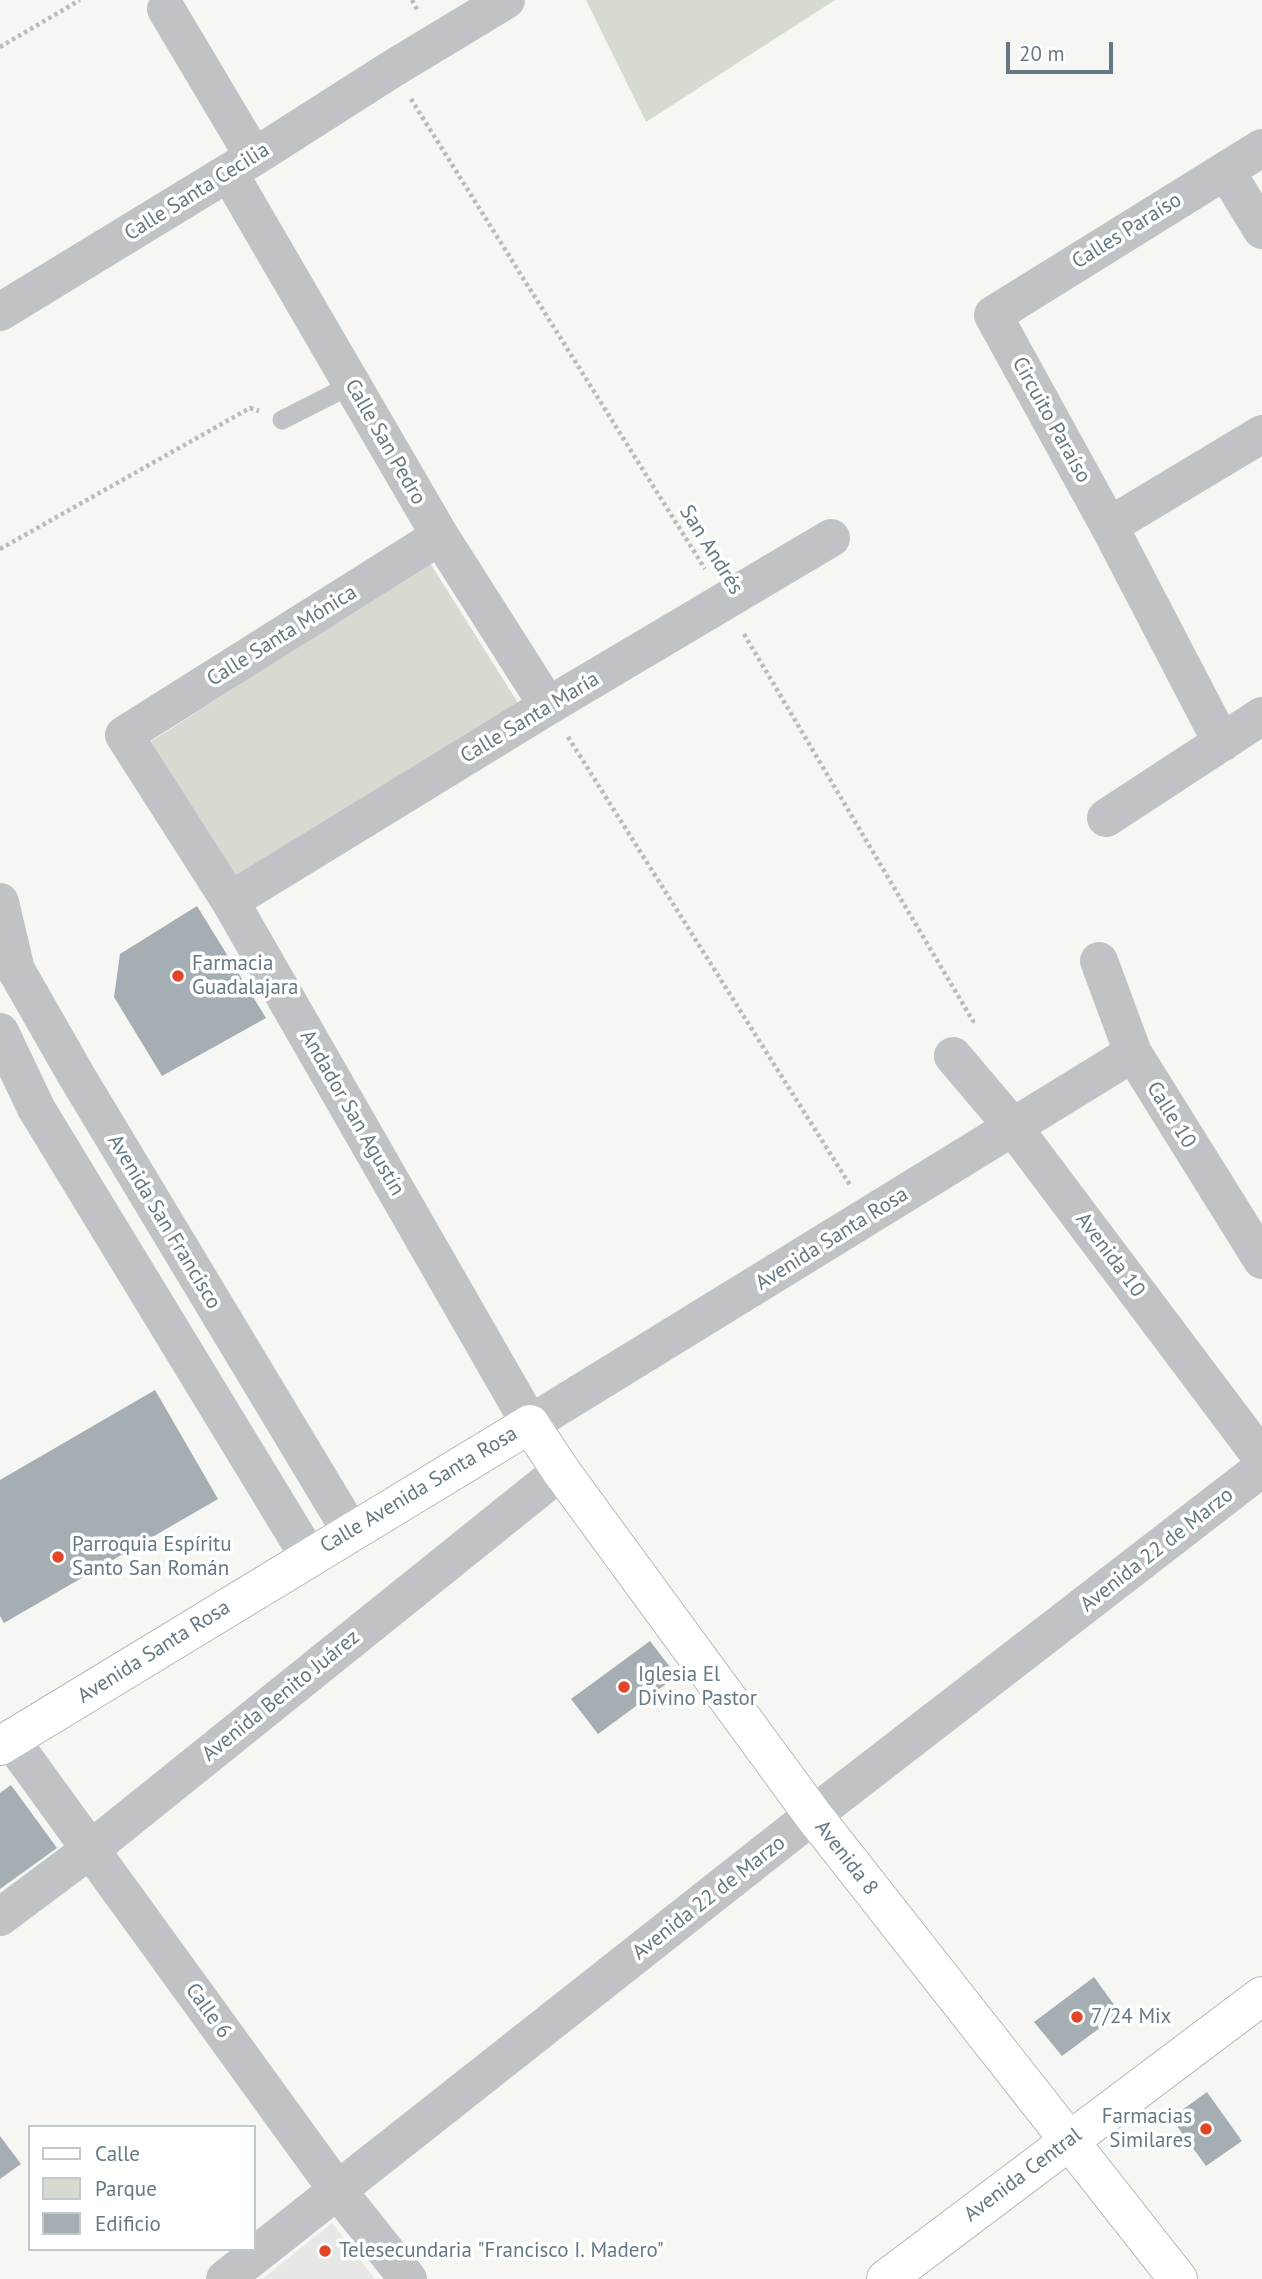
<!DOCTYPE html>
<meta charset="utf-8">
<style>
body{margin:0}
#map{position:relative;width:1262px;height:2279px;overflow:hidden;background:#f6f6f2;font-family:"PT Sans",sans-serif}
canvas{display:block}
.legend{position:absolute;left:28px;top:2125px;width:228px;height:126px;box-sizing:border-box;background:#fff;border:2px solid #c1c9cd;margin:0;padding:9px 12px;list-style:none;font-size:21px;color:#657883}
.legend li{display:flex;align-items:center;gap:14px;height:35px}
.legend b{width:35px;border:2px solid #c1c9cd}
.scale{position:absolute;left:1006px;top:42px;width:107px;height:32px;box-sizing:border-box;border:4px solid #657883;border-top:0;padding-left:9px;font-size:21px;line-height:24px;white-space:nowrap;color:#657883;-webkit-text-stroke:5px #fff;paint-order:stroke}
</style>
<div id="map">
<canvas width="1262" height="2279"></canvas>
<ul class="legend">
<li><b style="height:9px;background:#fff"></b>Calle</li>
<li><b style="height:19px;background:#d6dbd2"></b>Parque</li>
<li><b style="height:19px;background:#a5afb3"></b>Edificio</li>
</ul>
<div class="scale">20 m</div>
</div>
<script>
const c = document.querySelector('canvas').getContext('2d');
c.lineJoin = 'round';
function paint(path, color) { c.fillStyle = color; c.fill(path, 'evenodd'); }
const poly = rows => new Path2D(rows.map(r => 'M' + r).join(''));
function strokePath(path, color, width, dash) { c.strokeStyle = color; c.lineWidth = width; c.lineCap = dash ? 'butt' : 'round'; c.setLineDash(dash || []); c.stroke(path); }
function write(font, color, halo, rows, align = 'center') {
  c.font = font + ' "PT Sans",sans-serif'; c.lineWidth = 7; c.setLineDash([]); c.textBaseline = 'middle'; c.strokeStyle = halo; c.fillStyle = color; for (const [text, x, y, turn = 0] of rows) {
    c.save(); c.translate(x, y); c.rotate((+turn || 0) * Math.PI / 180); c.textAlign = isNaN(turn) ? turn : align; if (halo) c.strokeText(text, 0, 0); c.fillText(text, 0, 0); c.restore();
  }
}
paint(poly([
 [332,2223,375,2279,262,2279]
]), '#e7e7e6');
paint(poly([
 [586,0,835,0,646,122],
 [430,563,520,706,237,878,150,742]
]), '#d6dbd2');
paint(poly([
 [197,906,266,1018,162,1076,114,997,120,954],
 [155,1390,218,1499,4,1623,0,1616,0,1480],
 [650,1641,677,1676,598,1734,571,1699],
 [11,1785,57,1848,0,1889,0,1793],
 [1094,1977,1120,2013,1062,2056,1034,2022],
 [1207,2092,1242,2141,1206,2166,1171,2118],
 [0,2136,21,2164,0,2179]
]), '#a5afb3');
const secondary = poly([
 [0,1746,530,1424,561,1471,813,1815,1178,2279],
 [886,2279,1262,1996]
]);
strokePath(secondary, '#b1b7bb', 40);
strokePath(poly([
 [412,0,418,11],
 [0,47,80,0],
 [411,99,705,569],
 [0,549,250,408,259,411],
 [744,634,973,1021,971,1024],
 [568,737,850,1185]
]), '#b9bcbe', 4.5, [3.5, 3.5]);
strokePath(poly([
 [282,420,351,385]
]), '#bfc3c6', 19);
strokePath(poly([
 [166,9,254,157],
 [1226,171,1262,230],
 [229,173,440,536,548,706],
 [0,312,254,157,392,69,506,0],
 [1109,526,1262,434],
 [440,536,124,735,230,901,530,1424,1133,1053],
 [1222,743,1109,526,993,315,1262,148],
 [1106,818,1262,716],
 [230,901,548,706,831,538],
 [0,902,16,970,76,1075,351,1532],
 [1099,961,1133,1053,1262,1260],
 [0,1032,36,1108,309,1557],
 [953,1056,1013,1127,1262,1458],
 [11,1740,338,2191,408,2279],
 [0,1917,91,1849,561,1471],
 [225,2279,813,1815,1262,1468]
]), '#bfc3c6', 38);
strokePath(secondary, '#fff', 38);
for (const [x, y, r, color] of [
 [178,976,7,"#e14628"],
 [58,1557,7,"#e14628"],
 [624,1687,7,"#e14628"],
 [1077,2017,7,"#e14628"],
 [1206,2129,7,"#e14628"],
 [325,2251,7,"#e14628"]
]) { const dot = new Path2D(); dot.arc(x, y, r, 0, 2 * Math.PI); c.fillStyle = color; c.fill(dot); strokePath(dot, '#fff', 2.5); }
write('21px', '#657883', '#fff', [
 ["Calle Santa Cecilia",197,192,-32],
 ["Calles Paraíso",1127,231,-32],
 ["Circuito Paraíso",1051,420,61],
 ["Calle San Pedro",385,442,60],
 ["San Andrés",711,550,58],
 ["Calle Santa Mónica",282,636,-32],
 ["Calle Santa María",530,718,-31],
 ["Andador San Agustín",352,1113,60],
 ["Calle 10",1171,1115,58],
 ["Avenida San Francisco",164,1222,59],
 ["Avenida Santa Rosa",832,1239,-32],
 ["Avenida 10",1110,1255,53],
 ["Calle Avenida Santa Rosa",419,1490,-31],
 ["Avenida 22 de Marzo",1157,1550,-38],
 ["Avenida Santa Rosa",154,1652,-32],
 ["Avenida Benito Juárez",281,1696,-39],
 ["Avenida 8",846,1858,52],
 ["Avenida 22 de Marzo",709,1898,-38],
 ["Calle 6",208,2011,54],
 ["Avenida Central",1023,2175,-37]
]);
write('21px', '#657883', '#fff', [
 ["Farmacia",192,964],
 ["Guadalajara",192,988],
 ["Parroquia Espíritu",72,1545],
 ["Santo San Román",72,1569],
 ["Iglesia El",638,1675],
 ["Divino Pastor",638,1699],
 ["7/24 Mix",1091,2017],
 ["Farmacias",1192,2117,"right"],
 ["Similares",1192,2141,"right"],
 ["Telesecundaria \"Francisco I. Madero\"",339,2251]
], 'left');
</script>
